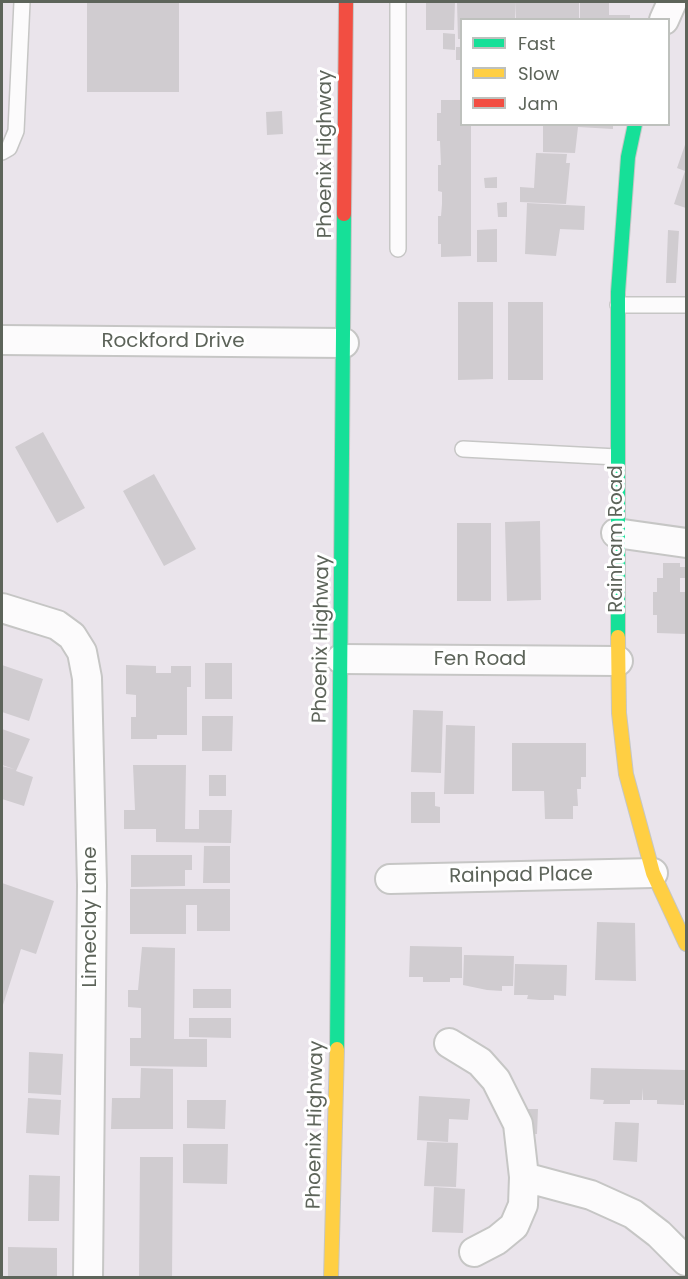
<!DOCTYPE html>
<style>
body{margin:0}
#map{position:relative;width:688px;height:1279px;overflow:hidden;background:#eae4eb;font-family:Poppins,sans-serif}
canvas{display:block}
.frame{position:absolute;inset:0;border:3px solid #5d645a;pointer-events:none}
.legend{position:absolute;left:460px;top:18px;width:210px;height:108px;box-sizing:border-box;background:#fff;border:2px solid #bec1bd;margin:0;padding:8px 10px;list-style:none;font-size:18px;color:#5d645a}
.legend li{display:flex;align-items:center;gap:12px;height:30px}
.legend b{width:30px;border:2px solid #bec1bd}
</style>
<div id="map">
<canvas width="688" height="1279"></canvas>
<div class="frame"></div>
<ul class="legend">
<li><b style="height:8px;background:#16e098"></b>Fast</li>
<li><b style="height:8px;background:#ffcf43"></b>Slow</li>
<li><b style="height:8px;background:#f24e42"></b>Jam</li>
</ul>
</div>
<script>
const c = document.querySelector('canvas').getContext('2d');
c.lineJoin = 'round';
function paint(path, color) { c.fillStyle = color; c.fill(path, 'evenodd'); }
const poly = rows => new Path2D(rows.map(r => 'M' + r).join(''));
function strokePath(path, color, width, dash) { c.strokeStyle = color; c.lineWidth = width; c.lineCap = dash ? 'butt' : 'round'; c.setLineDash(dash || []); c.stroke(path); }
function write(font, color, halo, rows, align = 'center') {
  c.font = font + ' Poppins,sans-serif'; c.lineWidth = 6; c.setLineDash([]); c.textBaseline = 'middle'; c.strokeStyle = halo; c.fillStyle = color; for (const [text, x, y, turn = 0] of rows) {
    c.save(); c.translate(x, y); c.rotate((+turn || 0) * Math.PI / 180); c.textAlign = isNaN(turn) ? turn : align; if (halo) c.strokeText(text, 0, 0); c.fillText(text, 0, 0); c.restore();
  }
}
paint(poly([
 [87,2,179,2,179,92,87,92],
 [426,2,455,2,454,30,426,30],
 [457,2,516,2,515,20,462,20,462,39,458,39],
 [516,2,579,2,579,20,516,20],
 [580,2,609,2,609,15,630,15,630,20,580,20],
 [443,33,455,34,455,50,443,49],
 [456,47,462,47,462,60,456,60],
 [441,100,462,100,462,124,471,124,471,256,441,257,441,244,438,244,438,216,441,216,442,204,442,192,438,191,438,165,441,165,440,141,437,141,437,113,441,113],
 [282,111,283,134,267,135,266,112],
 [543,124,613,124,613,129,578,127,575,153,543,152],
 [686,142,686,208,674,204,685,171,677,168],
 [536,153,567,154,566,163,570,163,566,204,520,202,520,187,534,188],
 [497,177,497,188,485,188,484,178],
 [507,202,507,217,498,217,497,203],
 [527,203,585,206,584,230,560,229,556,256,525,254],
 [497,229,497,262,477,262,477,230],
 [668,230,679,231,676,283,666,283],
 [458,302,493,302,493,379,458,380],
 [508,302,543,302,543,380,508,380],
 [43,432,85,508,57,523,15,447],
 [154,474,196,549,164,566,123,491],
 [540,521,541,600,507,601,505,522],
 [457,523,491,523,491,601,457,601],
 [663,563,680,563,680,567,686,567,686,578,680,578,680,592,686,592,686,634,657,633,657,615,653,615,653,592,657,592,657,578,663,578],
 [205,663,232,663,232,699,205,699],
 [2,665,43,679,29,721,2,712],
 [126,665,156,666,156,673,171,673,171,666,191,666,191,687,187,687,187,735,157,735,157,739,131,739,131,717,136,717,136,695,126,694],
 [413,710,443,711,441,773,411,772],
 [202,716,233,716,232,751,202,751],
 [446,725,475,726,474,794,444,794],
 [2,729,30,739,16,771,33,777,24,806,2,799,2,766,14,769,2,765],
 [512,743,586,743,586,777,581,777,581,789,577,789,578,806,573,806,573,819,545,819,544,791,512,791],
 [133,765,186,765,185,829,199,829,199,810,232,810,231,843,156,842,156,829,124,829,124,810,135,810],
 [209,775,226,775,226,796,209,796],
 [411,792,435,792,435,806,440,807,440,823,411,823],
 [204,846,230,846,230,883,203,883],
 [131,855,192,855,192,870,185,870,185,886,131,887],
 [2,883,54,901,36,954,21,949,2,1008],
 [130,889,230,889,230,931,197,931,197,905,186,905,186,934,130,934],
 [597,922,635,923,636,981,595,980],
 [410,946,462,947,462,978,450,978,450,982,423,982,423,977,409,977],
 [142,947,175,948,174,1039,207,1039,207,1067,130,1066,130,1038,141,1038,141,1008,128,1007,128,990,138,990],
 [464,955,514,956,513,986,502,986,502,991,487,990,463,985],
 [515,964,567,965,566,996,554,995,554,1000,540,1000,527,999,528,995,514,995],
 [193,989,231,989,231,1008,193,1008],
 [189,1018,231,1018,231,1038,189,1037],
 [29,1052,63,1054,61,1095,28,1093],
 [141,1068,173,1069,173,1129,111,1129,112,1098,140,1098],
 [591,1068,686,1070,686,1100,684,1100,684,1105,657,1104,657,1100,643,1100,642,1088,642,1100,630,1100,630,1104,603,1104,604,1100,590,1099],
 [419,1096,470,1099,468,1120,449,1119,448,1142,417,1140],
 [28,1098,61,1100,59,1135,26,1133],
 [187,1100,226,1100,225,1129,187,1128],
 [526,1109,538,1109,537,1134,525,1134],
 [615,1122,639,1123,637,1162,613,1160],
 [427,1142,458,1143,456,1187,424,1186],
 [183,1144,228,1144,227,1184,183,1183],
 [140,1157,173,1157,172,1278,139,1278],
 [29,1175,60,1176,59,1221,28,1221],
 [434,1187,465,1189,463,1233,432,1232],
 [8,1247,57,1248,57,1278,8,1278]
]), '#d0ccd0');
const lane = poly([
 [398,2,398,249],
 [2,152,9,148,16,131,22,2],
 [618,305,686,305],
 [463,449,617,457]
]);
const street = poly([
 [664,20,672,2],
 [2,340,344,343],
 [616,533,686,543],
 [2,608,57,625,72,636,82,652,87,678,92,885,88,1278],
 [341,659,618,661],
 [390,879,653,873],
 [449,1043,480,1062,496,1080,518,1124,524,1177,523,1205,514,1226,497,1240,474,1252],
 [524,1177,591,1195,633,1214,659,1234,686,1261]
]);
const fast = poly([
 [618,637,618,292,628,157,635,124],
 [337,1049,344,214]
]);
const slow = poly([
 [618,637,619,713,626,774,653,873,686,944],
 [331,1278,337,1049]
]);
const jam = poly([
 [344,214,346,2]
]);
strokePath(lane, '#c6c6c5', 18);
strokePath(street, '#c6c6c5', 32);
strokePath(fast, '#c5c6c5', 16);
strokePath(slow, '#c5c6c5', 16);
strokePath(jam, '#c5c6c5', 16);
strokePath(lane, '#fcfbfc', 15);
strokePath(street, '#fcfbfc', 28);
strokePath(fast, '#16e098', 14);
strokePath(slow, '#ffcf43', 14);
strokePath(jam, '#f24e42', 14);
write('20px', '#5d645a', '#fff', [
 ["Phoenix Highway",326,154,-90],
 ["Rockford Drive",173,342],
 ["Rainham Road",617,539,-90],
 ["Phoenix Highway",322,639,-89],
 ["Fen Road",480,660],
 ["Rainpad Place",521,876,-1],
 ["Limeclay Lane",91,917,-90],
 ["Phoenix Highway",316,1125,-89]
]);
</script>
